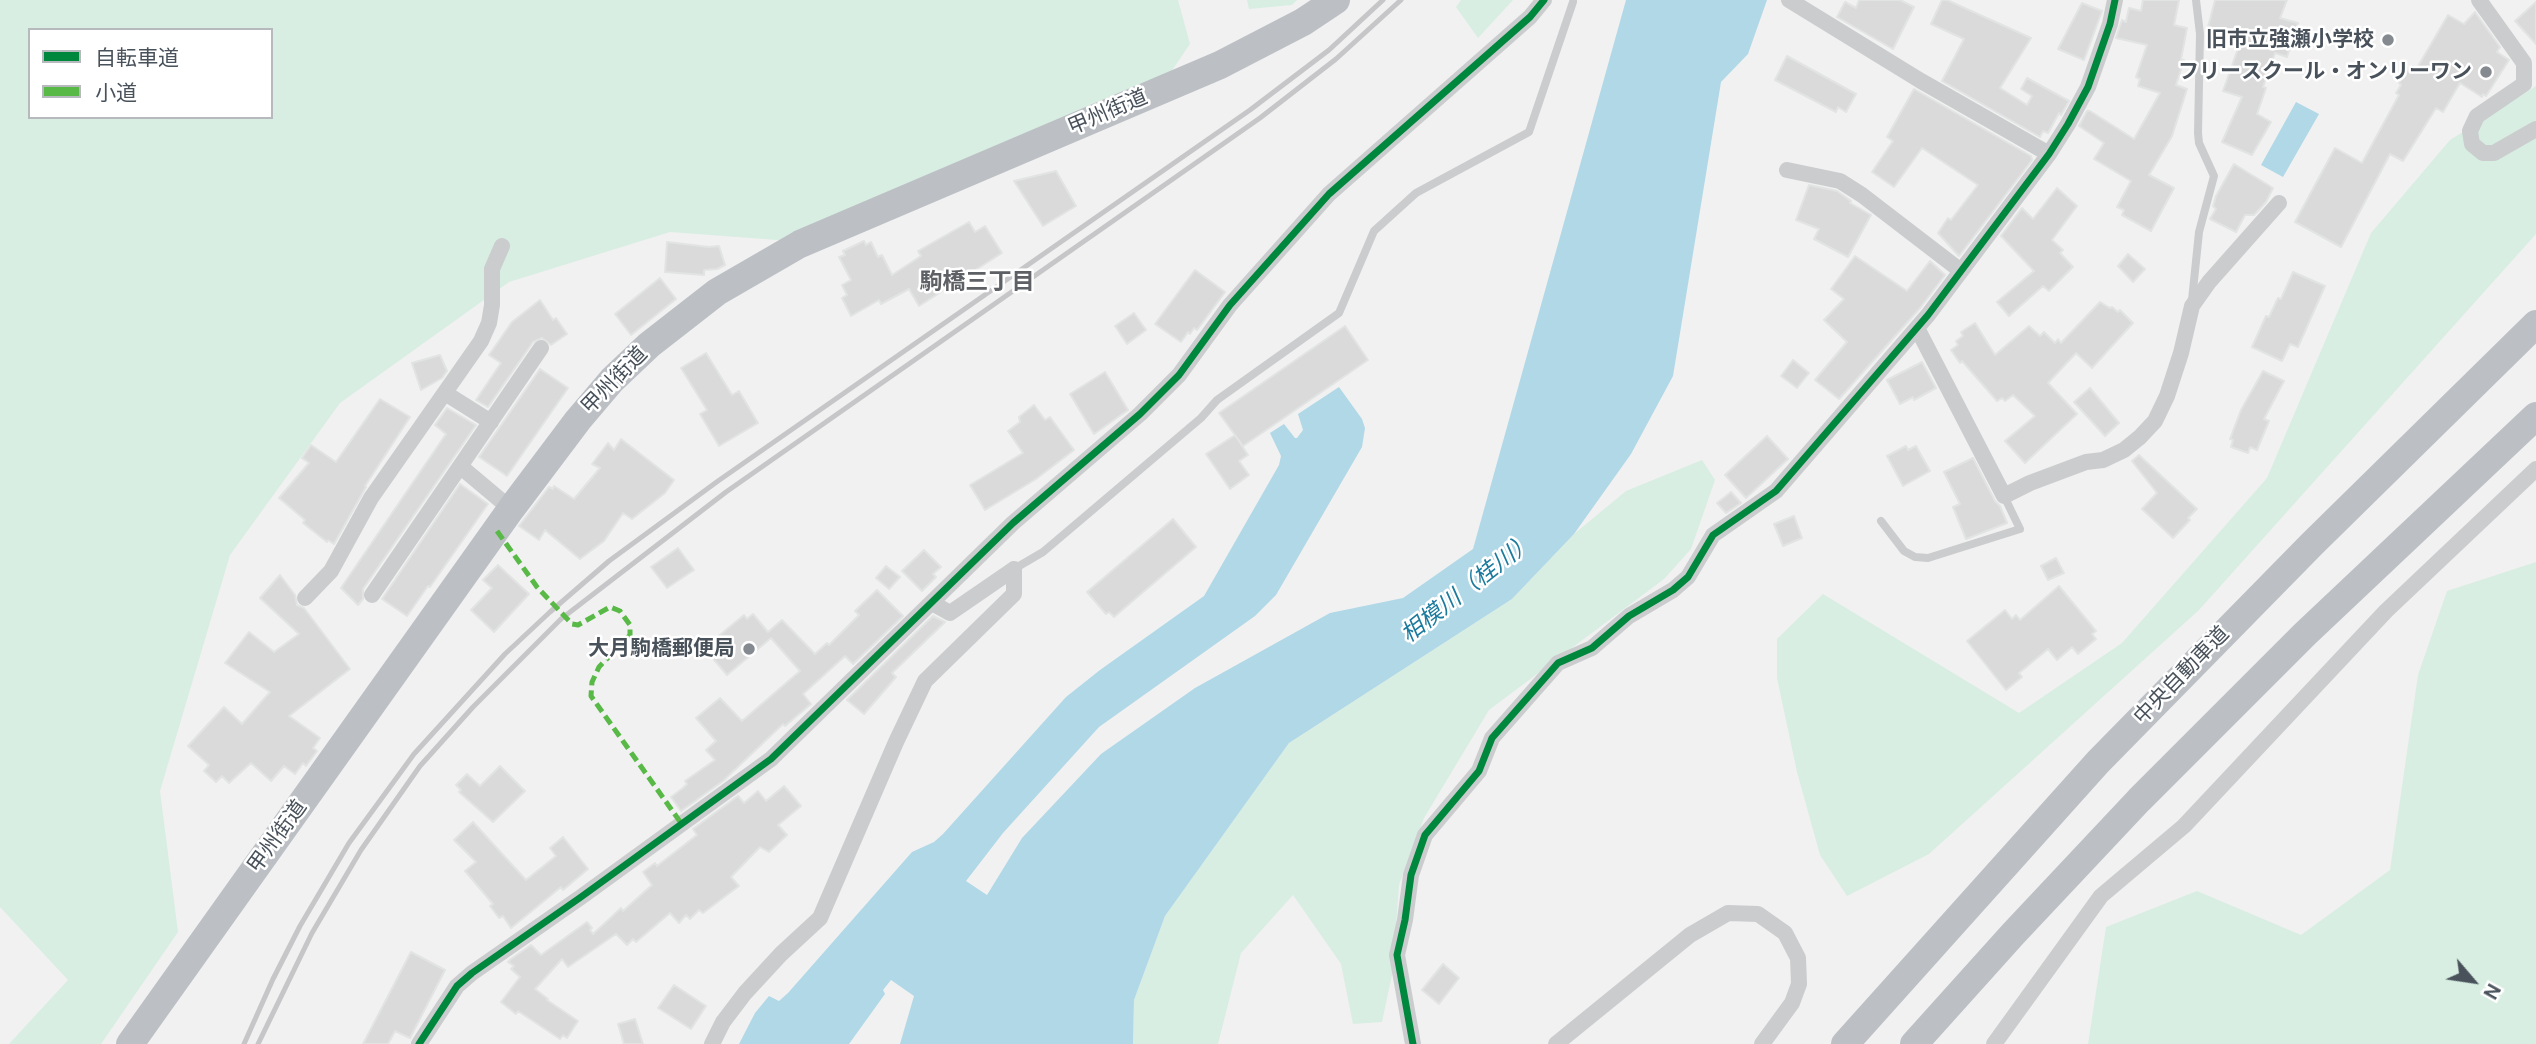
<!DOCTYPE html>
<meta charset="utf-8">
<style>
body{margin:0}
#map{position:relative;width:2536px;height:1044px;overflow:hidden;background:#f1f1f1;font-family:"DM Sans","Noto Sans JP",sans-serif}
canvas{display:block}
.legend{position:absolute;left:28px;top:28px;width:245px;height:91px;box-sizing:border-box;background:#fff;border:2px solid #b6babd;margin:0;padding:9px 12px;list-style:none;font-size:21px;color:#49525b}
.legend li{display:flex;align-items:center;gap:14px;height:35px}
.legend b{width:35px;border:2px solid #b6babd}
.north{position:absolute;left:2438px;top:946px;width:70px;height:70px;-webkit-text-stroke:5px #fff;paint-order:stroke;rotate:119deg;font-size:19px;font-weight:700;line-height:28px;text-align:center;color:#49525b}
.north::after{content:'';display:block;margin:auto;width:24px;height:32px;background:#49525b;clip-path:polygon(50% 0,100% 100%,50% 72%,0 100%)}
</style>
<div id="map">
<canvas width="2536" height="1044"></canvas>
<ul class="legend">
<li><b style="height:9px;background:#00873e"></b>自転車道</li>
<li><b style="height:9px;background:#58b947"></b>小道</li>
</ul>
<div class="north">N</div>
</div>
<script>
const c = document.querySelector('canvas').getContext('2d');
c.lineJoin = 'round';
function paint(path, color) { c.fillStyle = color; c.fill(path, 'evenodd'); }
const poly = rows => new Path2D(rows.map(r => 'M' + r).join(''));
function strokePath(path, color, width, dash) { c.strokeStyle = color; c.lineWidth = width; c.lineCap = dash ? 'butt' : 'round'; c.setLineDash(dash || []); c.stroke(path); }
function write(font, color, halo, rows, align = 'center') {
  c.font = font + ' "DM Sans","Noto Sans JP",sans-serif'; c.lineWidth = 5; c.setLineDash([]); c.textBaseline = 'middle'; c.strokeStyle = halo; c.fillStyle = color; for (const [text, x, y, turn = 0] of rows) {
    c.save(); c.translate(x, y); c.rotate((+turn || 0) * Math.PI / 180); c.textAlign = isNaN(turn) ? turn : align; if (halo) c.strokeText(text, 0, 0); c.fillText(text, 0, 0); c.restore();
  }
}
paint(poly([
 [0,0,1178,0,1190,44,1164,82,791,241,670,232,509,282,340,403,230,555,160,791,178,932,101,1044,9,1044,68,980,0,907],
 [30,30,271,30,271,117,30,117],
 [1247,0,1297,0,1292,5,1249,9],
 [1461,0,1513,0,1478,38,1456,7],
 [2536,86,2536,234,2199,610,1929,854,1847,896,1820,855,1797,772,1777,678,1777,639,1823,594,2019,713,2122,643,2267,478,2371,233,2450,140],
 [1702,460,1715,480,1691,549,1664,579,1489,710,1424,818,1399,885,1393,970,1382,1022,1353,1024,1341,964,1293,895,1241,953,1218,1044,1133,1044,1134,1000,1165,916,1289,743,1512,599,1574,534,1626,491],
 [2536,562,2536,1044,2088,1044,2106,927,2197,891,2301,935,2390,870,2418,675,2447,591]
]), '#d8eee2');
paint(poly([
 [1626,0,1767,0,1748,54,1721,82,1673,376,1631,454,1574,534,1512,599,1289,743,1165,916,1134,1000,1133,1044,900,1044,914,996,891,980,883,990,885,994,849,1044,739,1044,755,1013,769,996,779,1001,788,993,912,852,934,842,943,834,1066,697,1100,670,1204,596,1279,465,1281,456,1270,433,1284,424,1295,438,1297,438,1303,430,1298,414,1339,387,1362,419,1365,428,1362,447,1276,595,1255,616,1099,727,1003,833,966,881,987,895,1022,838,1101,754,1195,688,1330,613,1403,598,1473,549],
 [2296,102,2319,114,2283,177,2261,165]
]), '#b0d8e7');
const building = poly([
 [1859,0,1900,0,1914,7,1893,49,1837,17,1845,2,1856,8,1859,0],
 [1942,0,1947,0,2031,38,2000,88,2027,105,2032,96,2021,89,2027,78,2069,101,2061,115,2059,113,2048,133,2043,131,2040,137,1942,81,1964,39,1931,24,1942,0],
 [2143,0,2179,0,2174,25,2187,28,2181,59,2184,60,2176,85,2187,89,2172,136,2149,175,2174,188,2151,231,2122,215,2124,210,2117,207,2131,181,2094,159,2104,143,2079,126,2087,111,2090,111,2134,139,2160,93,2138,86,2140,79,2136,77,2147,45,2116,38,2122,20,2126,22,2129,8,2141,11,2143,0],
 [2215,0,2287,0,2280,18,2298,23,2287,57,2275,53,2263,87,2266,88,2257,114,2271,122,2252,155,2222,142,2242,97,2223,91,2241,40,2207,31,2215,0],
 [2536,2,2536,44,2515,21,2536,2],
 [2082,3,2102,11,2084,60,2058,49,2082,3],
 [2475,12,2500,47,2497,52,2509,60,2486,96,2483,94,2482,97,2460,83,2443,112,2436,108,2403,161,2390,154,2341,247,2295,222,2335,148,2362,163,2399,95,2396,93,2401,85,2399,83,2408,68,2411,69,2413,66,2417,68,2448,15,2464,24,2475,12],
 [1787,56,1856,94,1846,112,1838,107,1836,112,1775,80,1787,56],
 [1914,89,2031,156,2032,160,1959,256,1938,233,1948,218,1951,220,1978,185,1922,148,1894,187,1872,172,1893,141,1887,137,1914,89],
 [2234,164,2273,188,2266,202,2254,215,2245,215,2236,232,2210,219,2216,209,2213,206,2216,196,2234,164],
 [1056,171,1076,206,1043,226,1014,181,1056,171],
 [1809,185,1837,191,1851,201,1850,203,1871,215,1848,257,1814,239,1819,229,1796,220,1809,185],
 [2057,188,2077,206,2052,240,2063,250,2060,253,2073,267,2049,291,2043,286,2009,316,1997,302,2034,271,2001,236,2022,208,2033,219,2057,188],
 [969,222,975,232,985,226,1002,253,919,306,909,289,881,304,879,300,851,316,842,298,847,295,842,285,851,280,839,257,845,255,843,251,864,241,866,245,871,242,878,257,882,255,892,275,921,256,918,251,969,222],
 [667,242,709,247,719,246,725,265,717,269,704,270,704,275,665,272,667,242],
 [2128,254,2145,269,2133,282,2118,266,2128,254],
 [1855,256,1907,291,1930,261,1945,275,1920,308,1839,399,1815,380,1847,342,1824,320,1844,299,1831,289,1855,256],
 [1195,270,1225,292,1197,330,1194,328,1190,334,1188,332,1181,342,1155,324,1195,270],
 [2293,272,2325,286,2298,347,2290,344,2282,361,2252,347,2266,316,2269,317,2278,298,2281,299,2293,272],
 [660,278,676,299,631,335,615,314,660,278],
 [540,300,553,320,556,318,567,334,551,345,542,338,533,342,488,407,476,400,501,363,489,355,512,322,540,300],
 [2100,302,2110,308,2112,307,2118,312,2120,310,2133,323,2092,368,2076,353,2048,383,2077,414,2025,463,2005,441,2035,416,2013,395,2005,401,2002,398,1997,401,1962,361,1960,363,1951,350,1958,345,1956,341,1963,336,1961,332,1975,323,1995,355,2029,326,2040,336,2044,332,2055,343,2058,339,2061,343,2100,302],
 [1134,313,1146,330,1127,344,1115,326,1134,313],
 [1345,326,1368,360,1243,446,1219,413,1345,326],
 [706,353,732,395,739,391,758,423,719,446,700,414,707,410,681,368,706,353],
 [440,355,447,371,442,378,421,390,412,363,440,355],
 [1793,360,1809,373,1797,388,1781,376,1793,360],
 [1922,362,1936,388,1914,400,1913,397,1900,404,1887,380,1922,362],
 [540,369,568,388,507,476,479,457,540,369],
 [2263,371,2284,381,2264,419,2269,421,2257,450,2250,447,2248,453,2231,447,2233,440,2230,439,2241,410,2263,371],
 [1105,372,1128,410,1094,434,1070,394,1105,372],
 [2090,388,2119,423,2105,436,2074,402,2090,388],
 [380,399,410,417,365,486,366,487,334,544,328,540,327,542,303,523,305,520,279,498,309,463,302,458,311,445,336,462,380,399],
 [1034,405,1045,420,1050,417,1074,450,1036,479,985,510,970,485,1023,453,1008,431,1020,422,1019,417,1034,405],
 [447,408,476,425,363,589,363,599,358,605,341,588,446,434,435,425,447,408],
 [1235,435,1248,455,1239,461,1249,475,1230,489,1206,454,1235,435],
 [1767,436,1788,459,1746,498,1725,475,1767,436],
 [621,439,674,480,665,493,632,519,623,513,604,541,580,559,545,530,539,540,519,526,549,487,553,489,554,486,574,499,600,468,592,464,608,443,614,450,621,439],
 [1906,446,1908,450,1916,446,1930,471,1903,486,1887,456,1906,446],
 [2139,455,2197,509,2188,518,2190,520,2173,538,2142,509,2157,493,2132,461,2139,455],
 [1973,458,1995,501,2000,506,2007,523,1966,539,1953,507,1960,504,1944,472,1973,458],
 [460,484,488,504,430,587,428,586,407,616,382,599,460,484],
 [1731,492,1741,503,1726,513,1717,503,1731,492],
 [1794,516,1802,538,1783,546,1774,524,1794,516],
 [1173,519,1196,547,1114,617,1109,612,1106,614,1087,592,1173,519],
 [678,548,694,570,667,588,651,567,678,548],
 [924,550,941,567,933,574,936,577,922,591,902,571,924,550],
 [2056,558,2064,573,2048,580,2041,566,2056,558],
 [498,565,529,594,494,632,471,610,492,588,483,580,498,565],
 [886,566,900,577,889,589,876,578,886,566],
 [280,575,295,595,297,605,304,608,350,669,289,716,320,738,313,748,317,751,306,766,303,763,295,774,284,766,271,781,251,763,229,783,222,776,216,782,204,771,209,765,188,746,224,707,242,724,270,692,225,663,249,632,274,652,299,634,260,598,280,575],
 [2059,586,2096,631,2092,634,2096,639,2078,654,2072,647,2057,660,2048,649,2019,673,2022,677,2006,690,1967,641,2005,610,2012,619,2016,615,2020,620,2059,586],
 [877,590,903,616,853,664,845,656,803,694,811,704,785,726,783,724,723,781,681,811,671,797,683,788,687,784,685,781,715,760,706,750,716,741,696,718,720,698,742,721,800,671,771,638,727,675,704,648,744,615,747,619,753,614,768,632,782,620,815,654,827,643,829,645,859,615,855,611,877,590],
 [933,616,945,622,892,673,896,677,864,714,847,700,933,616],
 [500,766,525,791,493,822,459,792,461,790,456,785,467,774,480,786,500,766],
 [784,786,801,806,778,825,787,835,769,852,760,847,731,877,739,886,703,913,699,910,690,919,686,915,679,923,670,913,636,942,633,939,627,945,616,934,568,967,562,959,535,989,548,999,547,1000,578,1021,567,1038,563,1035,560,1039,518,1011,516,1014,501,1002,520,977,511,969,514,966,508,962,511,959,531,945,541,955,587,922,592,928,590,930,593,934,621,908,623,911,652,885,643,872,655,863,657,866,697,835,693,829,738,796,744,803,758,791,766,801,784,786],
 [473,822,526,880,556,856,550,848,563,837,588,869,563,890,561,887,511,928,503,916,499,918,490,906,493,904,465,871,476,862,454,840,473,822],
 [411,952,445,970,410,1038,395,1031,388,1044,363,1044,411,952],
 [1443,964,1459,978,1439,1004,1422,990,1443,964],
 [674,985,706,1006,691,1029,658,1008,674,985],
 [635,1019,643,1044,624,1044,618,1024,635,1019]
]);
paint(building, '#dadadb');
strokePath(building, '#e2e3e3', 2);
strokePath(poly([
 [2192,300,2199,232,2214,176,2199,143,2198,133,2200,34,2196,0],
 [1881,521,1904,551,1915,557,1928,558,2020,529,2004,496],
 [1014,569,1043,552,1201,418,1217,400,1339,313,1374,231,1416,193,1529,132,1573,2]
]), '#cbccce', 8);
strokePath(poly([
 [1789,0,1921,81,2049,154],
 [2479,0,2524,63,2524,84,2477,116,2470,131,2472,144,2483,153,2494,153,2536,129],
 [1787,170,1840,181,1862,195,1961,271],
 [1917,328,2004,496,2030,483,2086,462,2103,460,2124,450,2140,437,2155,421,2167,396,2181,353,2192,306,2209,282,2279,203],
 [445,393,491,422],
 [461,467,511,509],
 [372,595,541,348],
 [305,598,331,571,371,498,481,341,489,323,492,305,492,269,502,246],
 [932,603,950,613,1014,569],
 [419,1044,457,986,472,973,581,897,771,759,1013,523,1140,414,1179,375,1230,305,1329,194,1530,17,1544,0],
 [712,1044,723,1022,745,993,781,954,820,918,896,742,925,681,1014,594,1014,569],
 [1413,1044,1397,955,1405,920,1411,875,1425,835,1479,771,1492,738,1558,663,1592,648,1629,616,1673,590,1688,577,1713,535,1776,491,1928,315,2049,154,2068,124,2088,87,2110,24,2115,0],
 [1556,1044,1690,935,1728,913,1758,914,1785,933,1798,958,1799,984,1792,1003,1762,1044],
 [1994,1044,2101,896,2184,826,2386,611,2536,469]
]), '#cbccce', 16);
strokePath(poly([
 [130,1044,511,509,578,420,612,380,649,345,717,292,800,244,1220,65,1303,22,1336,0],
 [1845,1044,2098,762,2312,544,2536,324],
 [1914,1044,2013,934,2139,800,2305,634,2536,416]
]), '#bcc0c5', 28);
strokePath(poly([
 [244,1044,273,979,300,926,349,843,414,754,505,654,550,612,609,561,718,481,1250,110,1329,50,1383,0],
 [258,1044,312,933,361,850,420,766,473,707,561,619,726,492,1260,118,1336,59,1401,0]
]), '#c6c6c8', 5);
strokePath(poly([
 [497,531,537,587,572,624,578,625,610,607,620,611,630,625,630,635,599,667,592,682,591,696,681,823]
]), '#58b947', 5, [10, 5]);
strokePath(poly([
 [419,1044,457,986,472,973,581,897,771,759,1013,523,1140,414,1179,375,1230,305,1329,194,1530,17,1544,0],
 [1413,1044,1397,955,1405,920,1411,875,1425,835,1479,771,1492,738,1558,663,1592,648,1629,616,1673,590,1688,577,1713,535,1776,491,1928,315,2049,154,2068,124,2088,87,2110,24,2115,0]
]), '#00873e', 7);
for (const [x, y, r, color] of [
 [2388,40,7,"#848a90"],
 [2486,72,7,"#848a90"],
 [749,649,7,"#848a90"]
]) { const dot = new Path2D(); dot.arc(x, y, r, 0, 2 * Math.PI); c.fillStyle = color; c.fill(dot); strokePath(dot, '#fff', 2.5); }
write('bold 21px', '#49525b', '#fff', [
 ["旧市立強瀬小学校",2374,40],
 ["フリースクール・オンリーワン",2472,72],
 ["大月駒橋郵便局",735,649]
], 'right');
write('21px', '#49525b', '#fff', [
 ["甲州街道",1108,113,-23],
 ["甲州街道",615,381,-46],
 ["中央自動車道",2182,676,-46],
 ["甲州街道",278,837,-54]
]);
write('bold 23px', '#5d6064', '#fff', [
 ["駒橋三丁目",977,283]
]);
write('italic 23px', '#1b7a9d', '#fff', [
 ["相模川（桂川）",1468,589,-38]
]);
</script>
